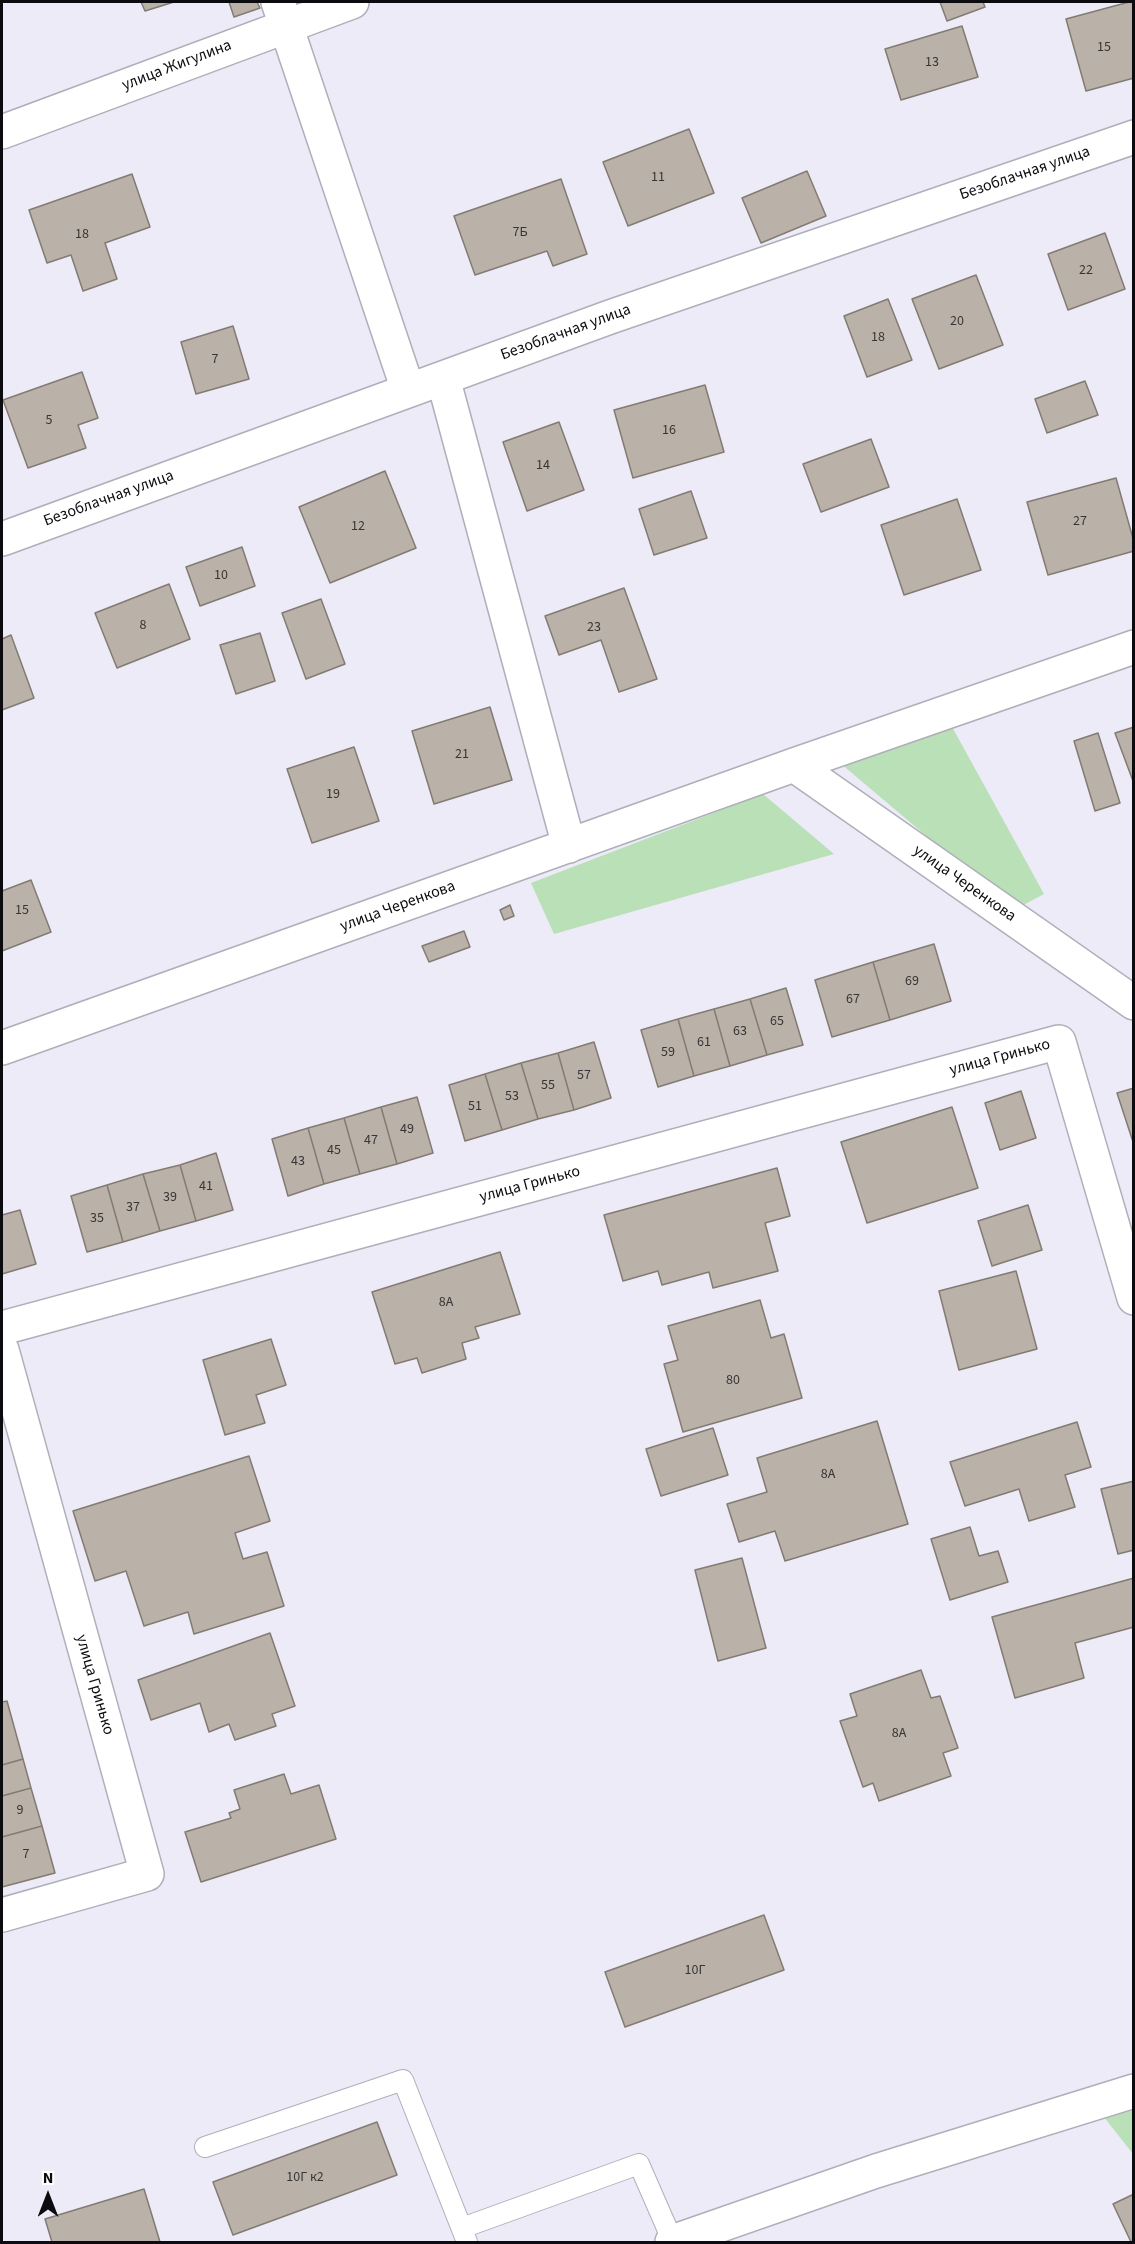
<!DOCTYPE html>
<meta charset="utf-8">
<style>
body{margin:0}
#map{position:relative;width:1135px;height:2244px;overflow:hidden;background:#ecebf7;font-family:"Source Sans 3",sans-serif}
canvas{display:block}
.frame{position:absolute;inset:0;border:3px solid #0c0c10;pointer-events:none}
.north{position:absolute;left:18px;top:2166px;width:60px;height:60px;-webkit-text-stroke:4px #fff;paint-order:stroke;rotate:0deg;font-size:16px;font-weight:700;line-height:24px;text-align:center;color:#0c0c10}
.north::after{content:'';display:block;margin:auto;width:21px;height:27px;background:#0c0c10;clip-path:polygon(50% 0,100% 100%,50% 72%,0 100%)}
</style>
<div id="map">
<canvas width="1135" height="2244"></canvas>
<div class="frame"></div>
<div class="north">N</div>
</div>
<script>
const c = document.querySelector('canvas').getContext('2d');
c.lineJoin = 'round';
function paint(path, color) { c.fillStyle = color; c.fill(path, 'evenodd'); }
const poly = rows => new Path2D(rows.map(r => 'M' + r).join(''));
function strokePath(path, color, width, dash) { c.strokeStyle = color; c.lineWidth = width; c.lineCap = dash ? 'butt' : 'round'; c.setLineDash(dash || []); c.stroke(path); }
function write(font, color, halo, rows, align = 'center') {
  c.font = font + ' "Source Sans 3",sans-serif'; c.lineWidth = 5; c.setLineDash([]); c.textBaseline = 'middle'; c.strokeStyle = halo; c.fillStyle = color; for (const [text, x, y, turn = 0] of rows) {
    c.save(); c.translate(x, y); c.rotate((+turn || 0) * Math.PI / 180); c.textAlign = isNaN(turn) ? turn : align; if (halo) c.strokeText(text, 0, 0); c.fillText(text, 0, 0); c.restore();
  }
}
paint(poly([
 [951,725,1044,894,1014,910,840,763],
 [763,794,834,854,554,934,531,883],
 [1133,2102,1133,2154,1100,2112]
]), '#b9e0b7');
const building = poly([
 [141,2,174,2,145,11,141,2],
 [229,2,257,2,260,8,234,17,229,2],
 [940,2,983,2,985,7,947,21,940,2],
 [1129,2,1134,2,1134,78,1086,91,1066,19,1129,2],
 [962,26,978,77,901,100,885,49,962,26],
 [689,129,714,193,628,226,603,162,689,129],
 [807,171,826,216,761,243,742,198,807,171],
 [132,174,150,227,105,243,117,279,83,291,71,255,47,263,29,210,132,174],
 [561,179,587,254,553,266,547,251,475,275,454,216,561,179],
 [1105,233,1125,289,1068,310,1048,254,1105,233],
 [976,275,1003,345,939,369,912,299,976,275],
 [888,299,912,360,867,377,844,316,888,299],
 [233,326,249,379,196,394,181,342,233,326],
 [82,372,98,418,78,425,86,448,28,468,3,400,82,372],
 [1085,381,1098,415,1047,433,1035,399,1085,381],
 [705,385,724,452,633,478,614,410,705,385],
 [559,422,584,490,527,511,503,442,559,422],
 [871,439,889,487,821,512,803,464,871,439],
 [385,471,416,548,330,583,299,507,385,471],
 [1116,478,1134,542,1134,551,1048,575,1027,502,1116,478],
 [691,491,707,538,654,555,639,509,691,491],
 [957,499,981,570,904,595,881,525,957,499],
 [242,547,255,586,200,606,186,567,242,547],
 [169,584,190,639,117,668,95,613,169,584],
 [624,588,657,679,619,692,601,640,559,655,545,616,624,588],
 [321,599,345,664,306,679,282,613,321,599],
 [260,633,275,681,236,694,220,645,260,633],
 [11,635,34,698,2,710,2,639,11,635],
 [490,707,512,780,434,804,412,731,490,707],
 [1134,727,1134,781,1133,781,1115,733,1134,727],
 [1098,733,1120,803,1095,811,1074,741,1098,733],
 [354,747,379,821,312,843,287,769,354,747],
 [31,880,51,932,2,951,2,891,31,880],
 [510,905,514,916,504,920,500,910,510,905],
 [464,931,470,947,429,962,422,946,464,931],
 [934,944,951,1001,890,1020,873,962,934,944],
 [873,962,890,1020,832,1037,815,980,873,962],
 [786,988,803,1045,767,1055,750,999,786,988],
 [750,999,767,1055,730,1066,714,1009,750,999],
 [714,1009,730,1066,694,1076,678,1019,714,1009],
 [678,1019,694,1076,658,1087,641,1030,678,1019],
 [594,1042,611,1098,574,1110,558,1053,594,1042],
 [558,1053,574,1110,538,1119,521,1063,558,1053],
 [521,1063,538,1119,502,1130,485,1074,521,1063],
 [485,1074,502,1130,465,1141,449,1085,485,1074],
 [1134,1088,1134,1145,1117,1093,1134,1088],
 [1021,1091,1036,1138,1000,1150,985,1103,1021,1091],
 [417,1097,433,1153,397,1164,381,1107,417,1097],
 [381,1107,397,1164,360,1174,344,1118,381,1107],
 [952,1107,978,1188,867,1223,841,1142,952,1107],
 [344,1118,360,1174,324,1184,308,1128,344,1118],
 [308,1128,324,1184,288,1196,272,1139,308,1128],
 [216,1153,233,1210,196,1221,180,1165,216,1153],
 [180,1165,196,1221,160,1231,143,1174,180,1165],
 [777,1168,790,1216,765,1223,778,1271,713,1288,709,1272,662,1285,658,1271,623,1281,604,1215,777,1168],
 [143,1174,160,1231,123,1242,107,1185,143,1174],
 [107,1185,123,1242,87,1252,71,1196,107,1185],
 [1028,1205,1042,1250,992,1266,978,1221,1028,1205],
 [20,1210,36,1264,2,1274,2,1215,20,1210],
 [500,1252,520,1314,475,1327,479,1338,462,1343,466,1359,422,1373,417,1358,395,1364,372,1292,500,1252],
 [1016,1271,1037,1349,959,1370,939,1291,1016,1271],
 [760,1300,771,1338,784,1334,802,1398,683,1432,664,1364,678,1360,668,1326,760,1300],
 [271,1339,286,1385,256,1395,265,1423,225,1435,203,1360,271,1339],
 [877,1421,908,1524,785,1561,775,1531,739,1542,727,1504,767,1492,757,1458,877,1421],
 [1077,1422,1091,1467,1065,1475,1075,1507,1029,1521,1019,1489,965,1506,950,1462,1077,1422],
 [713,1428,728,1475,661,1496,646,1449,713,1428],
 [249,1456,270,1521,235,1533,243,1559,267,1552,284,1606,194,1634,188,1612,144,1626,126,1571,95,1581,73,1511,249,1456],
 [1134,1481,1134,1550,1118,1554,1101,1489,1134,1481],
 [970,1527,979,1556,998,1551,1008,1582,950,1600,931,1539,970,1527],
 [742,1558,766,1648,718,1661,695,1570,742,1558],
 [1134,1578,1134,1627,1075,1643,1084,1678,1015,1698,992,1617,1134,1578],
 [270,1633,295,1706,272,1714,276,1726,235,1740,229,1724,209,1732,200,1703,151,1720,138,1680,270,1633],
 [921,1670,931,1698,940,1696,958,1748,943,1753,951,1776,879,1801,873,1783,863,1787,840,1721,857,1716,850,1694,921,1670],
 [7,1701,23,1759,2,1765,2,1702,7,1701],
 [23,1759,31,1788,2,1796,2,1765,23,1759],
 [284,1774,291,1794,319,1785,336,1839,201,1882,185,1832,231,1818,229,1813,240,1809,234,1790,284,1774],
 [31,1788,42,1826,2,1837,2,1796,31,1788],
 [42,1826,55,1873,2,1887,2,1837,42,1826],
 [764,1915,784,1970,625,2027,605,1972,764,1915],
 [377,2122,397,2175,233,2235,213,2182,377,2122],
 [144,2189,160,2242,52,2242,45,2219,144,2189],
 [1134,2194,1134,2242,1131,2242,1113,2204,1134,2194]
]);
paint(building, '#bab1a8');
strokePath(building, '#837b73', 1.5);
const service = poly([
 [205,2147,403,2080,467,2242],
 [462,2228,639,2164,673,2242]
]);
const minor = poly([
 [278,2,408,390],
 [2,132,352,2],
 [443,378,569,846],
 [2,539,610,317,1134,137],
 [794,765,1134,1003],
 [2,1048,794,765,1134,647],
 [2,1328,1059,1042,1134,1298],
 [2,1350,147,1874,2,1915],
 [672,2242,876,2171,1134,2091]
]);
strokePath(service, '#afafba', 22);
strokePath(minor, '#afafba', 36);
strokePath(service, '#fff', 20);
strokePath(minor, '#fff', 33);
write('14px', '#383536', null, [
 ["15",1104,48],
 ["13",932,63],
 ["11",658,178],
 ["7Б",520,233],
 ["18",82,235],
 ["22",1086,271],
 ["20",957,322],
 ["18",878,338],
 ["7",215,360],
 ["5",49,421],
 ["16",669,431],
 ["14",543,466],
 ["27",1080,522],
 ["12",358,527],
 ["10",221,576],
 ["8",143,626],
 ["23",594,628],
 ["21",462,755],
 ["19",333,795],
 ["15",22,911],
 ["69",912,982],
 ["67",853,1000],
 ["65",777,1022],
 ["63",740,1032],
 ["61",704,1043],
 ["59",668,1053],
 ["57",584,1076],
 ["55",548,1086],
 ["53",512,1097],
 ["51",475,1107],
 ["49",407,1130],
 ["47",371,1141],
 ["45",334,1151],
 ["43",298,1162],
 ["41",206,1187],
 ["39",170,1198],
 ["37",133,1208],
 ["35",97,1219],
 ["8А",446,1303],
 ["80",733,1381],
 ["8А",828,1475],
 ["8А",899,1734],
 ["9",20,1811],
 ["7",26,1855],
 ["10Г",695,1971],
 ["10Г к2",305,2178]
]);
write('16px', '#0c0c10', '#fff', [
 ["улица Жигулина",177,66,-21],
 ["Безоблачная улица",1025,174,-19],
 ["Безоблачная улица",566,333,-20],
 ["Безоблачная улица",109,499,-20],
 ["улица Черенкова",964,884,35],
 ["улица Черенкова",398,907,-20],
 ["улица Гринько",1000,1058,-15],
 ["улица Гринько",530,1185,-15],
 ["улица Гринько",94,1685,74]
]);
</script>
